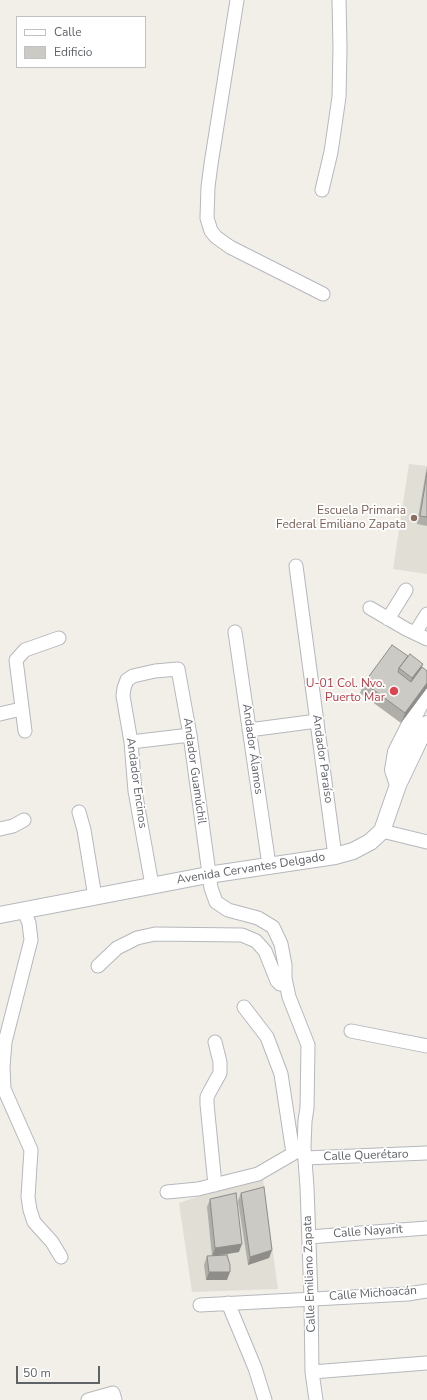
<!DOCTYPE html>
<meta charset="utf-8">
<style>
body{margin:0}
#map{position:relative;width:427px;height:1400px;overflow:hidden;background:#f1efe8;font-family:"Nunito Sans",sans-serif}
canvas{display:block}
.legend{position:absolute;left:16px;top:16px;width:130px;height:52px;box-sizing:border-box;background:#fff;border:1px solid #bfc1c3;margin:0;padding:5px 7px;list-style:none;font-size:12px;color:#5f6368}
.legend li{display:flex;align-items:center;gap:8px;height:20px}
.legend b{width:20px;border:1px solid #bfc1c3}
.scale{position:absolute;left:16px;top:1366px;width:84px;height:18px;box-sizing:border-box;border:2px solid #5f6368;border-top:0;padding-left:5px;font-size:12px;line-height:14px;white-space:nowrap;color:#5f6368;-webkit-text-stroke:3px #fff;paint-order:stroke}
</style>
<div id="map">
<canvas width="427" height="1400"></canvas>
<ul class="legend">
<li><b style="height:5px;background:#fff"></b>Calle</li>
<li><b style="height:11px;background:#cccac5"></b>Edificio</li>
</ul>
<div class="scale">50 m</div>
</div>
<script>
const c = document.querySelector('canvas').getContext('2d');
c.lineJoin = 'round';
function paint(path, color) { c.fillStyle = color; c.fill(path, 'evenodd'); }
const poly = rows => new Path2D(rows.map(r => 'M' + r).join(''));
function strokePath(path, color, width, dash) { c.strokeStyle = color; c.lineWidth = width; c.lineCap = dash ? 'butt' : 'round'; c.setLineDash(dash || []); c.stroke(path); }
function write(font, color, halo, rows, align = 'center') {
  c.font = font + ' "Nunito Sans",sans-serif'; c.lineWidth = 3.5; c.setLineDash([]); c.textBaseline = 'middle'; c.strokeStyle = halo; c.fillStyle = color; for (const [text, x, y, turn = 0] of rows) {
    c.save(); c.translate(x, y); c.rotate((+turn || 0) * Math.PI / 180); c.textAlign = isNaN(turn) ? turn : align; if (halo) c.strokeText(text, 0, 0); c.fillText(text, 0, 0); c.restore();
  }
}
paint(poly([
 [409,464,427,466,427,574,393,569],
 [263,1179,278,1289,192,1292,179,1203,217,1190]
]), '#e1ded6');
const minor = poly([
 [237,0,211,164,208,187,207,218,211,231,216,237,230,247,323,294],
 [322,190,331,152,339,97,340,48,339,0],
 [296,566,335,856],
 [370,608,406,629,427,639],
 [388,619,406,590],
 [235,632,269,865],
 [415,633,427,614],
 [0,714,21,709],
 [249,730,317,721],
 [25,731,16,660,25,650,59,638],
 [131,742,190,735],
 [79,812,84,830,95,897],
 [0,829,13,826,24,820],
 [382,831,427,842],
 [152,885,135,791,131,742,123,696,124,688,127,680,133,676,155,671,178,669,190,735,211,888,216,902,228,910,258,918,273,927,281,944,285,965,285,978,289,997,308,1045,307,1108,305,1121,304,1147,307,1187,311,1298,312,1372,316,1400],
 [24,911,29,923,31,940,5,1042,3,1067,4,1089,31,1150,28,1197,30,1210,34,1222,52,1242,61,1257],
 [98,966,117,948,137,938,155,934,242,935,256,941,265,951,277,981,280,984,286,984],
 [244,1007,267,1037,281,1074,293,1153],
 [351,1031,427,1046],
 [215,1042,220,1062,220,1073,210,1091,207,1097,207,1104,215,1185],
 [305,1158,427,1153],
 [167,1192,198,1189,258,1174,301,1149],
 [309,1237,427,1228],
 [228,1303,255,1368,265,1400],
 [200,1305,408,1294,427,1291],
 [312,1372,427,1363],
 [88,1400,113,1393,115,1400]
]);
const tertiary = poly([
 [398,785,393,770,396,752,421,702,427,695],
 [0,915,208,875,335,856,353,851,370,842,382,831,398,785,427,724]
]);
strokePath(minor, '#b5b8bc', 15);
strokePath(tertiary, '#b5b8bc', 18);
strokePath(minor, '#fff', 13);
strokePath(tertiary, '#fff', 16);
paint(poly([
 [427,467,427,526,417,524,426,471],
 [408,656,421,668,427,671,427,688,401,723,360,693,364,683],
 [241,1193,272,1250,269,1258,248,1265,238,1201],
 [210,1199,239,1252,218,1256,227,1280,206,1280,204,1265,207,1256,212,1256,207,1207]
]), '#afaea9');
paint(poly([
 [423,664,418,678,407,692,412,678],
 [427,683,427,688,401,723,405,713],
 [242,1244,239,1252,212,1256,215,1248],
 [272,1250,269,1258,248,1265,250,1257],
 [209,1272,230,1272,227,1280,206,1280]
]), '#8f8d8a');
const building = poly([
 [427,473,427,517,420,516,427,473],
 [392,645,408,656,399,668,398,672,411,682,422,667,427,671,427,683,405,713,364,683,392,645],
 [410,654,423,664,412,678,399,668,410,654],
 [264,1187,272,1250,250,1257,241,1193,264,1187],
 [236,1193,242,1244,215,1248,210,1199,236,1193],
 [227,1255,230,1265,230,1272,209,1272,207,1256,227,1255]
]);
paint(building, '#cccac5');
strokePath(building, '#8f8d8a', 1);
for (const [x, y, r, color] of [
 [414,518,4,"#8d6e63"],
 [394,691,5,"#e0444e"]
]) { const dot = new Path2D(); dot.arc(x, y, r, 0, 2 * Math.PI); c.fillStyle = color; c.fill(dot); strokePath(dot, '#fff', 1.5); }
write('12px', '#785e54', '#fff', [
 ["Escuela Primaria",406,511],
 ["Federal Emiliano Zapata",406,525]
], 'right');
write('12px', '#be3a42', '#fff', [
 ["U-01 Col. Nvo.",385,684],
 ["Puerto Mar",385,698]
], 'right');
write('12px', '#5f6368', '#fff', [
 ["Andador Álamos",252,749,82],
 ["Andador Paraíso",322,759,82],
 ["Andador Guamúchil",194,771,82],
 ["Andador Encinos",136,783,82],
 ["Avenida Cervantes Delgado",251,869,-9],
 ["Calle Querétaro",366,1156,-2],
 ["Calle Nayarit",368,1232,-4],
 ["Calle Emiliano Zapata",310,1274,-92],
 ["Calle Michoacán",373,1294,-4]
]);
</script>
